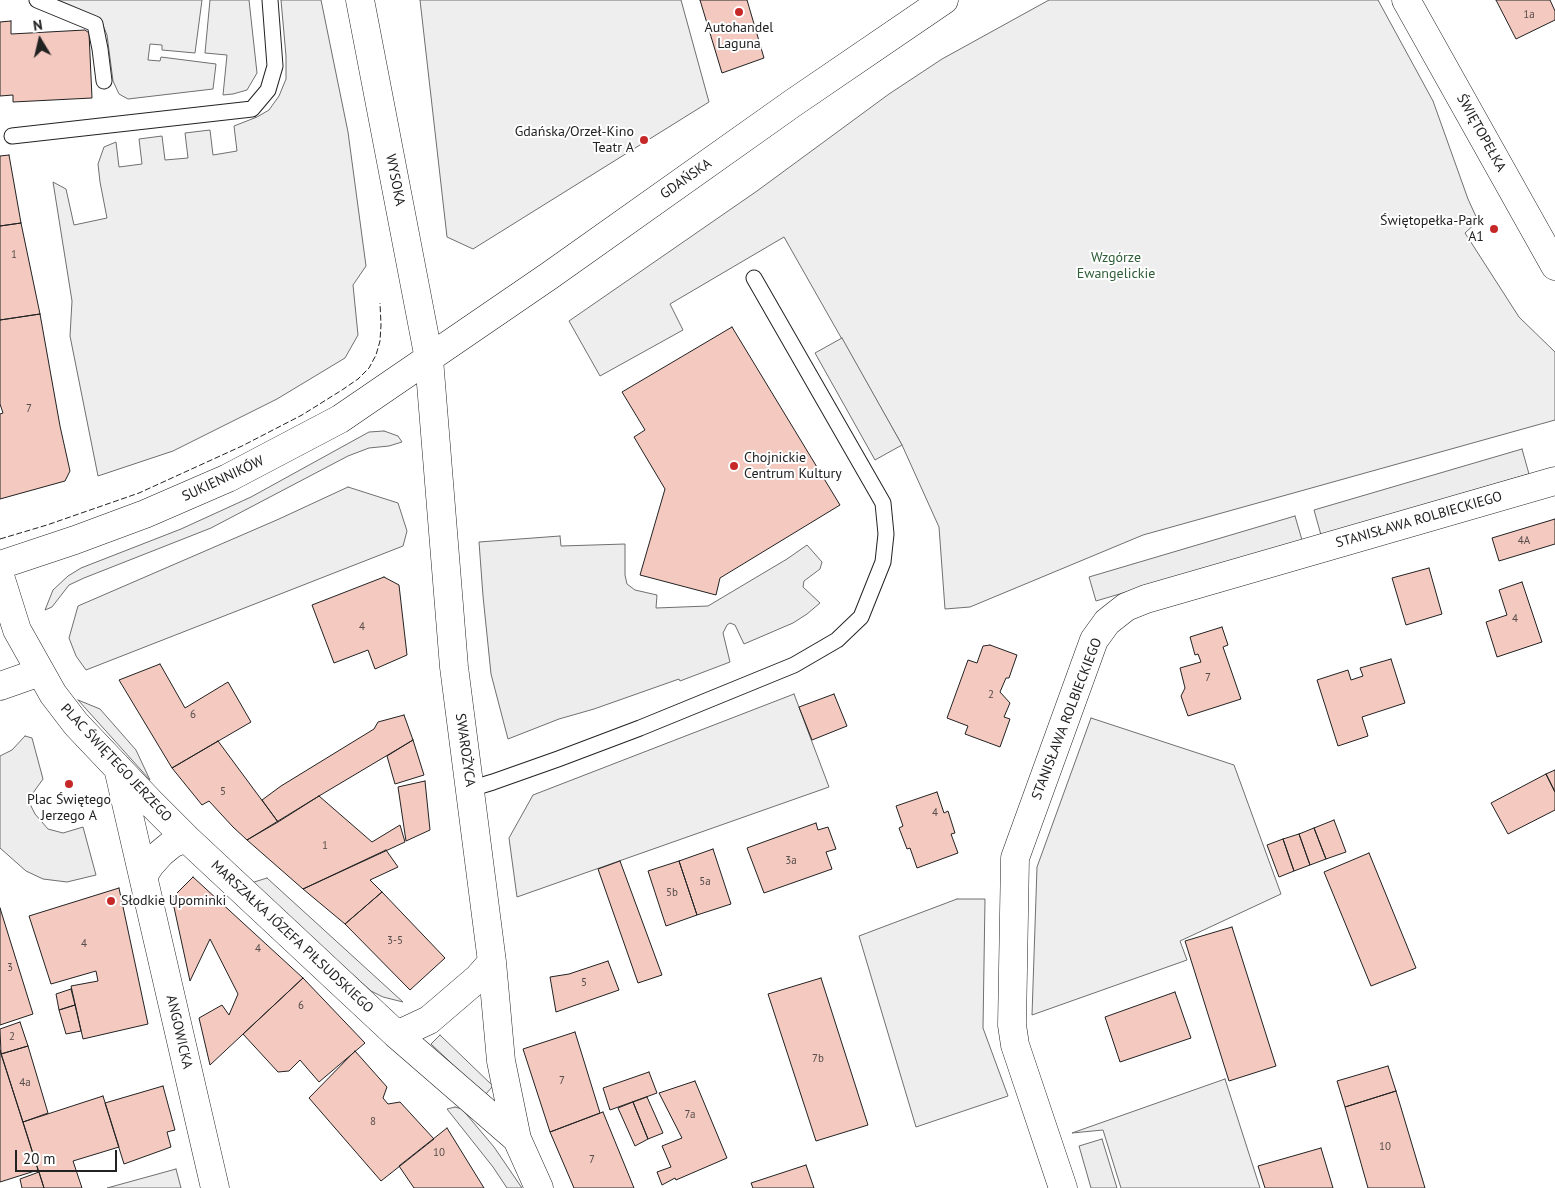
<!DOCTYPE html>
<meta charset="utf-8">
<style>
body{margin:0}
#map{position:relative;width:1555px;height:1188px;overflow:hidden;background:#fff;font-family:"PT Sans",sans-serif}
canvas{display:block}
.north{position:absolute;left:15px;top:15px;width:50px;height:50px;-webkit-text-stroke:4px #fff;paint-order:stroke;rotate:351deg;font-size:14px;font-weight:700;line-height:20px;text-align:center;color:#222}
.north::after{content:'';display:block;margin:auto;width:18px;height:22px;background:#222;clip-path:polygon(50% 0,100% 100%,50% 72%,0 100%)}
.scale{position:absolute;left:15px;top:1150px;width:102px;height:22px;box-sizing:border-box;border:2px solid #222;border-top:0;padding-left:6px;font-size:15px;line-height:18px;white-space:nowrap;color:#222;-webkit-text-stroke:4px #fff;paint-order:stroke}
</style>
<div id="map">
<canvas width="1555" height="1188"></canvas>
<div class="north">N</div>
<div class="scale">20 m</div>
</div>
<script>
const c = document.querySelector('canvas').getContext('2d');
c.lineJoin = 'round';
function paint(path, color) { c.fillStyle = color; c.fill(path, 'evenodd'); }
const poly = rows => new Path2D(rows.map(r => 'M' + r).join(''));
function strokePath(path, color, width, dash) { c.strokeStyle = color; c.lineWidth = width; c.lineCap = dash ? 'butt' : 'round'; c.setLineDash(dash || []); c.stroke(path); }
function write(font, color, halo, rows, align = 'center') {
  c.font = font + ' "PT Sans",sans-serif'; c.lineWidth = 4; c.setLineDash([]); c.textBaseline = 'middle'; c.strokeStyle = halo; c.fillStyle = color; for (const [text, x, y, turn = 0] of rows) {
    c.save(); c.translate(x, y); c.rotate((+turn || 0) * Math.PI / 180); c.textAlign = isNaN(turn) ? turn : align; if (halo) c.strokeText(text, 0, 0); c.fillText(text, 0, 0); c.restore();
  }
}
const green = poly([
 [47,0,202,0,195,53,162,50,162,45,150,44,148,60,160,61,161,57,216,64,213,89,128,99,119,94,113,81,107,35,100,18,47,0],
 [210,0,249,0,257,73,247,90,233,94,223,95,227,55,205,53,210,0],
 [281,0,321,0,348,132,366,266,353,285,358,335,345,358,277,399,173,451,98,476,70,336,72,301,53,182,66,189,74,225,107,218,100,182,98,164,104,147,116,142,119,167,142,164,139,139,162,136,165,160,188,158,185,133,210,130,213,155,237,151,234,126,257,117,269,110,279,96,286,79,286,56,281,0],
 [420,0,681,0,709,102,473,249,447,237,420,0],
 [1049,0,1378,0,1433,101,1468,199,1478,221,1465,233,1519,317,1555,352,1555,420,1143,535,970,607,945,609,939,527,902,445,784,237,670,304,683,330,600,376,569,321,757,191,889,94,942,59,1049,0],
 [384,431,398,436,402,442,389,446,369,448,348,456,211,528,84,578,69,585,52,607,45,610,53,590,68,576,81,568,181,529,251,497,369,432,384,431],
 [348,487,398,503,407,531,403,546,86,670,76,656,69,638,78,606,279,519,348,487],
 [794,694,829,787,517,897,509,838,533,795,794,694],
 [1091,718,1234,765,1281,894,1180,941,1187,960,1032,1015,1037,867,1091,718],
 [957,899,985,899,983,1028,1008,1096,916,1127,859,936,957,899],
 [1225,1079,1260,1188,1121,1188,1103,1130,1072,1133,1225,1079]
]);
paint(green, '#eee');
strokePath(green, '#6f6f6f', 1);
const parking = poly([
 [842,338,902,445,875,460,815,353,842,338],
 [1522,449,1529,474,1321,535,1314,510,1522,449],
 [1295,516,1302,540,1096,601,1089,577,1295,516],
 [560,536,561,546,625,544,625,575,627,584,635,590,657,595,656,608,708,606,787,559,807,545,822,562,820,569,804,581,803,587,820,603,807,614,793,623,744,644,735,625,730,623,727,625,723,633,730,662,680,681,679,679,594,709,559,719,508,739,491,674,483,596,479,542,560,536],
 [78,700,100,709,136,750,150,780,78,700],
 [25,736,32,738,43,779,28,800,35,814,48,829,63,833,83,827,96,875,67,882,43,879,26,871,0,848,0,756,12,750,25,736],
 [267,878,403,1002,383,997,371,991,251,883,267,878],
 [440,1035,493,1086,485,1095,431,1044,440,1035],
 [455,1107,462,1109,494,1147,522,1188,507,1188,493,1167,447,1109,455,1107],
 [1102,1139,1117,1188,1091,1188,1079,1146,1102,1139],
 [176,1169,181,1188,107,1188,176,1169]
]);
paint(parking, '#ededed');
strokePath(parking, '#6f6f6f', 1);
const building = poly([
 [700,0,747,0,764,58,722,73,700,0],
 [1496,0,1550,0,1555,11,1555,20,1516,39,1496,0],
 [11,21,11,34,85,30,89,33,92,98,13,102,13,95,0,96,0,22,11,21],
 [9,155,21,223,0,226,0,156,9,155],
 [21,223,40,314,0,320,0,226,21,223],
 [40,314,60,426,70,471,65,481,0,499,0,414,3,413,0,404,0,320,40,314],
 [732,327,840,505,720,578,716,595,640,575,665,489,634,437,645,430,622,392,732,327],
 [1555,519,1555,544,1499,561,1492,538,1555,519],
 [1429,568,1442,614,1406,625,1392,578,1429,568],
 [384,577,399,585,407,655,375,669,368,650,334,663,312,605,384,577],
 [1522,582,1542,642,1497,657,1486,622,1507,615,1499,590,1522,582],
 [1222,627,1228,645,1223,647,1241,699,1188,716,1181,696,1185,688,1180,668,1201,662,1198,654,1195,655,1190,637,1222,627],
 [990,645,1017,655,1009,678,1006,678,1000,692,1010,703,1004,717,1010,719,1000,747,965,734,968,726,947,718,968,660,977,663,983,646,990,645],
 [1391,659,1405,703,1362,717,1368,736,1338,746,1317,680,1348,670,1351,680,1363,676,1360,668,1391,659],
 [160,664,185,708,228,682,251,722,172,768,119,680,160,664],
 [834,694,847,726,812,740,799,707,834,694],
 [404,715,413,740,319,796,278,822,262,800,281,786,374,729,378,722,404,715],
 [413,740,424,775,395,784,387,756,413,740],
 [218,741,278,822,247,840,233,827,209,801,202,805,172,768,218,741],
 [1555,770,1555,792,1546,774,1555,770],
 [1546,774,1555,792,1555,810,1508,834,1491,803,1546,774],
 [425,781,430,830,406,841,398,787,425,781],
 [937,792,944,813,948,811,955,833,951,834,958,853,917,868,910,848,907,849,899,828,903,826,896,806,937,792],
 [319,796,372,842,400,825,405,842,303,889,247,840,319,796],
 [1334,820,1346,852,1326,859,1314,828,1334,820],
 [816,823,818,830,828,827,836,849,826,852,832,869,764,893,747,848,816,823],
 [1314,828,1326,859,1310,865,1299,834,1314,828],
 [1299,834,1310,865,1294,871,1283,839,1299,834],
 [1283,839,1294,871,1279,877,1267,845,1283,839],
 [713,849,731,904,697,915,679,861,713,849],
 [386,850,398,867,370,880,382,892,345,924,303,889,386,850],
 [1369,853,1416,968,1371,986,1324,872,1369,853],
 [620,861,662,975,638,983,598,869,620,861],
 [679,861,697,915,666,926,648,871,679,861],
 [193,877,303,978,210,1065,199,1018,222,1005,229,1015,238,994,210,939,190,981,172,898,193,877],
 [119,888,148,1024,83,1039,71,986,98,981,96,971,51,984,29,916,119,888],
 [382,892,445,958,410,990,345,924,382,892],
 [0,908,33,1014,0,1025,0,908],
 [1232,927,1276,1066,1229,1081,1185,941,1232,927],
 [608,961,619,990,556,1012,550,977,569,974,608,961],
 [303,978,365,1043,319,1082,300,1060,289,1071,278,1072,243,1034,303,978],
 [821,978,868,1125,816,1141,768,994,821,978],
 [71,989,75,1005,59,1010,56,994,71,989],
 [1175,992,1191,1038,1120,1062,1105,1017,1175,992],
 [75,1005,81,1031,66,1034,59,1010,75,1005],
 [20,1022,28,1046,1,1054,0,1029,20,1022],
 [575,1032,600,1113,550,1132,523,1049,575,1032],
 [28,1046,48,1113,23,1122,1,1054,28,1046],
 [0,1050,38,1170,0,1182,0,1050],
 [355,1051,387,1087,383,1098,388,1104,400,1102,434,1139,381,1181,309,1098,355,1051],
 [1388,1066,1396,1091,1345,1107,1337,1081,1388,1066],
 [649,1072,657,1093,610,1110,603,1088,649,1072],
 [695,1081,727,1158,676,1180,675,1178,662,1185,657,1172,671,1167,662,1146,682,1138,659,1093,695,1081],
 [163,1086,175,1130,167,1132,171,1147,124,1164,105,1103,163,1086],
 [1396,1091,1425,1188,1368,1188,1345,1107,1396,1091],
 [103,1096,119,1147,73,1161,82,1188,44,1188,23,1122,103,1096],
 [647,1097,663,1133,648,1139,633,1102,647,1097],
 [633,1102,648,1139,635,1146,618,1108,633,1102],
 [603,1112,634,1188,574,1188,550,1132,603,1112],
 [447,1128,484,1188,414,1188,399,1166,447,1128],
 [1321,1148,1333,1188,1265,1188,1258,1166,1321,1148],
 [806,1165,814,1188,753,1188,751,1183,806,1165],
 [39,1172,44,1188,22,1188,20,1179,39,1172]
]);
paint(building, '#f3c9c0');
strokePath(building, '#222', 1);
const lane = poly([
 [37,0,95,24,100,49,104,81],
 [12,136,252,109,268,90,275,66,270,0],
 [470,789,493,782,558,759,640,728,794,665,837,640,861,617,883,562,886,534,883,503,754,278]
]);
const street = poly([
 [0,686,40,672],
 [1063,1188,1015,1045,1012,1025,1015,858,1094,640,1107,622,1126,607,1146,599,1555,481]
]);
const secondary = poly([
 [360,0,429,359,454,667,492,962,501,1061,517,1139],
 [1406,0,1555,266],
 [0,565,75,540,145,514,228,478,340,419,549,276,793,103,944,0],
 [0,576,17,630,53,694,76,724,150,802,186,838,397,1035,517,1139,539,1188],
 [118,768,215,1188],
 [143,876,151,864,161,853,172,844,186,838],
 [397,1035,429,1020,478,978,492,962]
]);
strokePath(lane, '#222', 17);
strokePath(street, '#222', 29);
strokePath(secondary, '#222', 29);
strokePath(lane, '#fff', 15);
strokePath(street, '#fff', 28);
strokePath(secondary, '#fff', 28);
strokePath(poly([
 [0,539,47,525,139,493,242,446,302,415,342,390,358,379,369,368,376,355,380,341,381,325,380,303]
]), '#222', 1, [6, 2.5]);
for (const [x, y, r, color] of [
 [739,12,5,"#c62828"],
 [644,140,5,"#c62828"],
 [1494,229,5,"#c62828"],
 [734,466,5,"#c62828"],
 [69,784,5,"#c62828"],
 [111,901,5,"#c62828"]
]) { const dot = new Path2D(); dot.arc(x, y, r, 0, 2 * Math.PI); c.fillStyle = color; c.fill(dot); strokePath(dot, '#fff', 2); }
write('11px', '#564c4a', null, [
 ["1a",1529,15],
 ["1",14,255],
 ["7",29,409],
 ["4A",1524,541],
 ["4",1515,619],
 ["4",362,627],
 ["7",1208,678],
 ["2",991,695],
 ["6",193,715],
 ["5",223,792],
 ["4",935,813],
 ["1",325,846],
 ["3a",791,861],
 ["5a",705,882],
 ["5b",672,893],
 ["3-5",395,941],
 ["4",84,944],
 ["4",258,949],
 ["3",10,968],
 ["5",584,983],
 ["6",301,1006],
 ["2",12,1037],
 ["7b",818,1059],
 ["7",562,1081],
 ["4a",25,1083],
 ["7a",690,1115],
 ["8",373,1122],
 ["10",1385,1147],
 ["10",439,1153],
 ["7",592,1160]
]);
write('14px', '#222', '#fff', [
 ["Autohandel",739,28],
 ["Laguna",739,44],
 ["Gdańska/Orzeł-Kino",634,132,"right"],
 ["Teatr A",634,148,"right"],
 ["Świętopełka-Park",1484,221,"right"],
 ["A1",1484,237,"right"],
 ["Chojnickie",744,458,"left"],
 ["Centrum Kultury",744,474,"left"],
 ["Plac Świętego",69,800],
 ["Jerzego A",69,816],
 ["Słodkie Upominki",121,901,"left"]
]);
write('14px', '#222', '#fff', [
 ["ŚWIĘTOPEŁKA",1481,133,61],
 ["GDAŃSKA",686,179,-35],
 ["WYSOKA",395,180,79],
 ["SUKIENNIKÓW",223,479,-25],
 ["STANISŁAWA ROLBIECKIEGO",1419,520,-16],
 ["STANISŁAWA ROLBIECKIEGO",1067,719,-69],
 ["SWAROŻYCA",465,750,82],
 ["PLAC ŚWIĘTEGO JERZEGO",116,763,47],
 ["MARSZAŁKA JÓZEFA PIŁSUDSKIEGO",292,937,43],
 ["ANGOWICKA",179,1032,77]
]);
write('14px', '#2f5e38', '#fff', [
 ["Wzgórze",1116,258],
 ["Ewangelickie",1116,274]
]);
</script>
